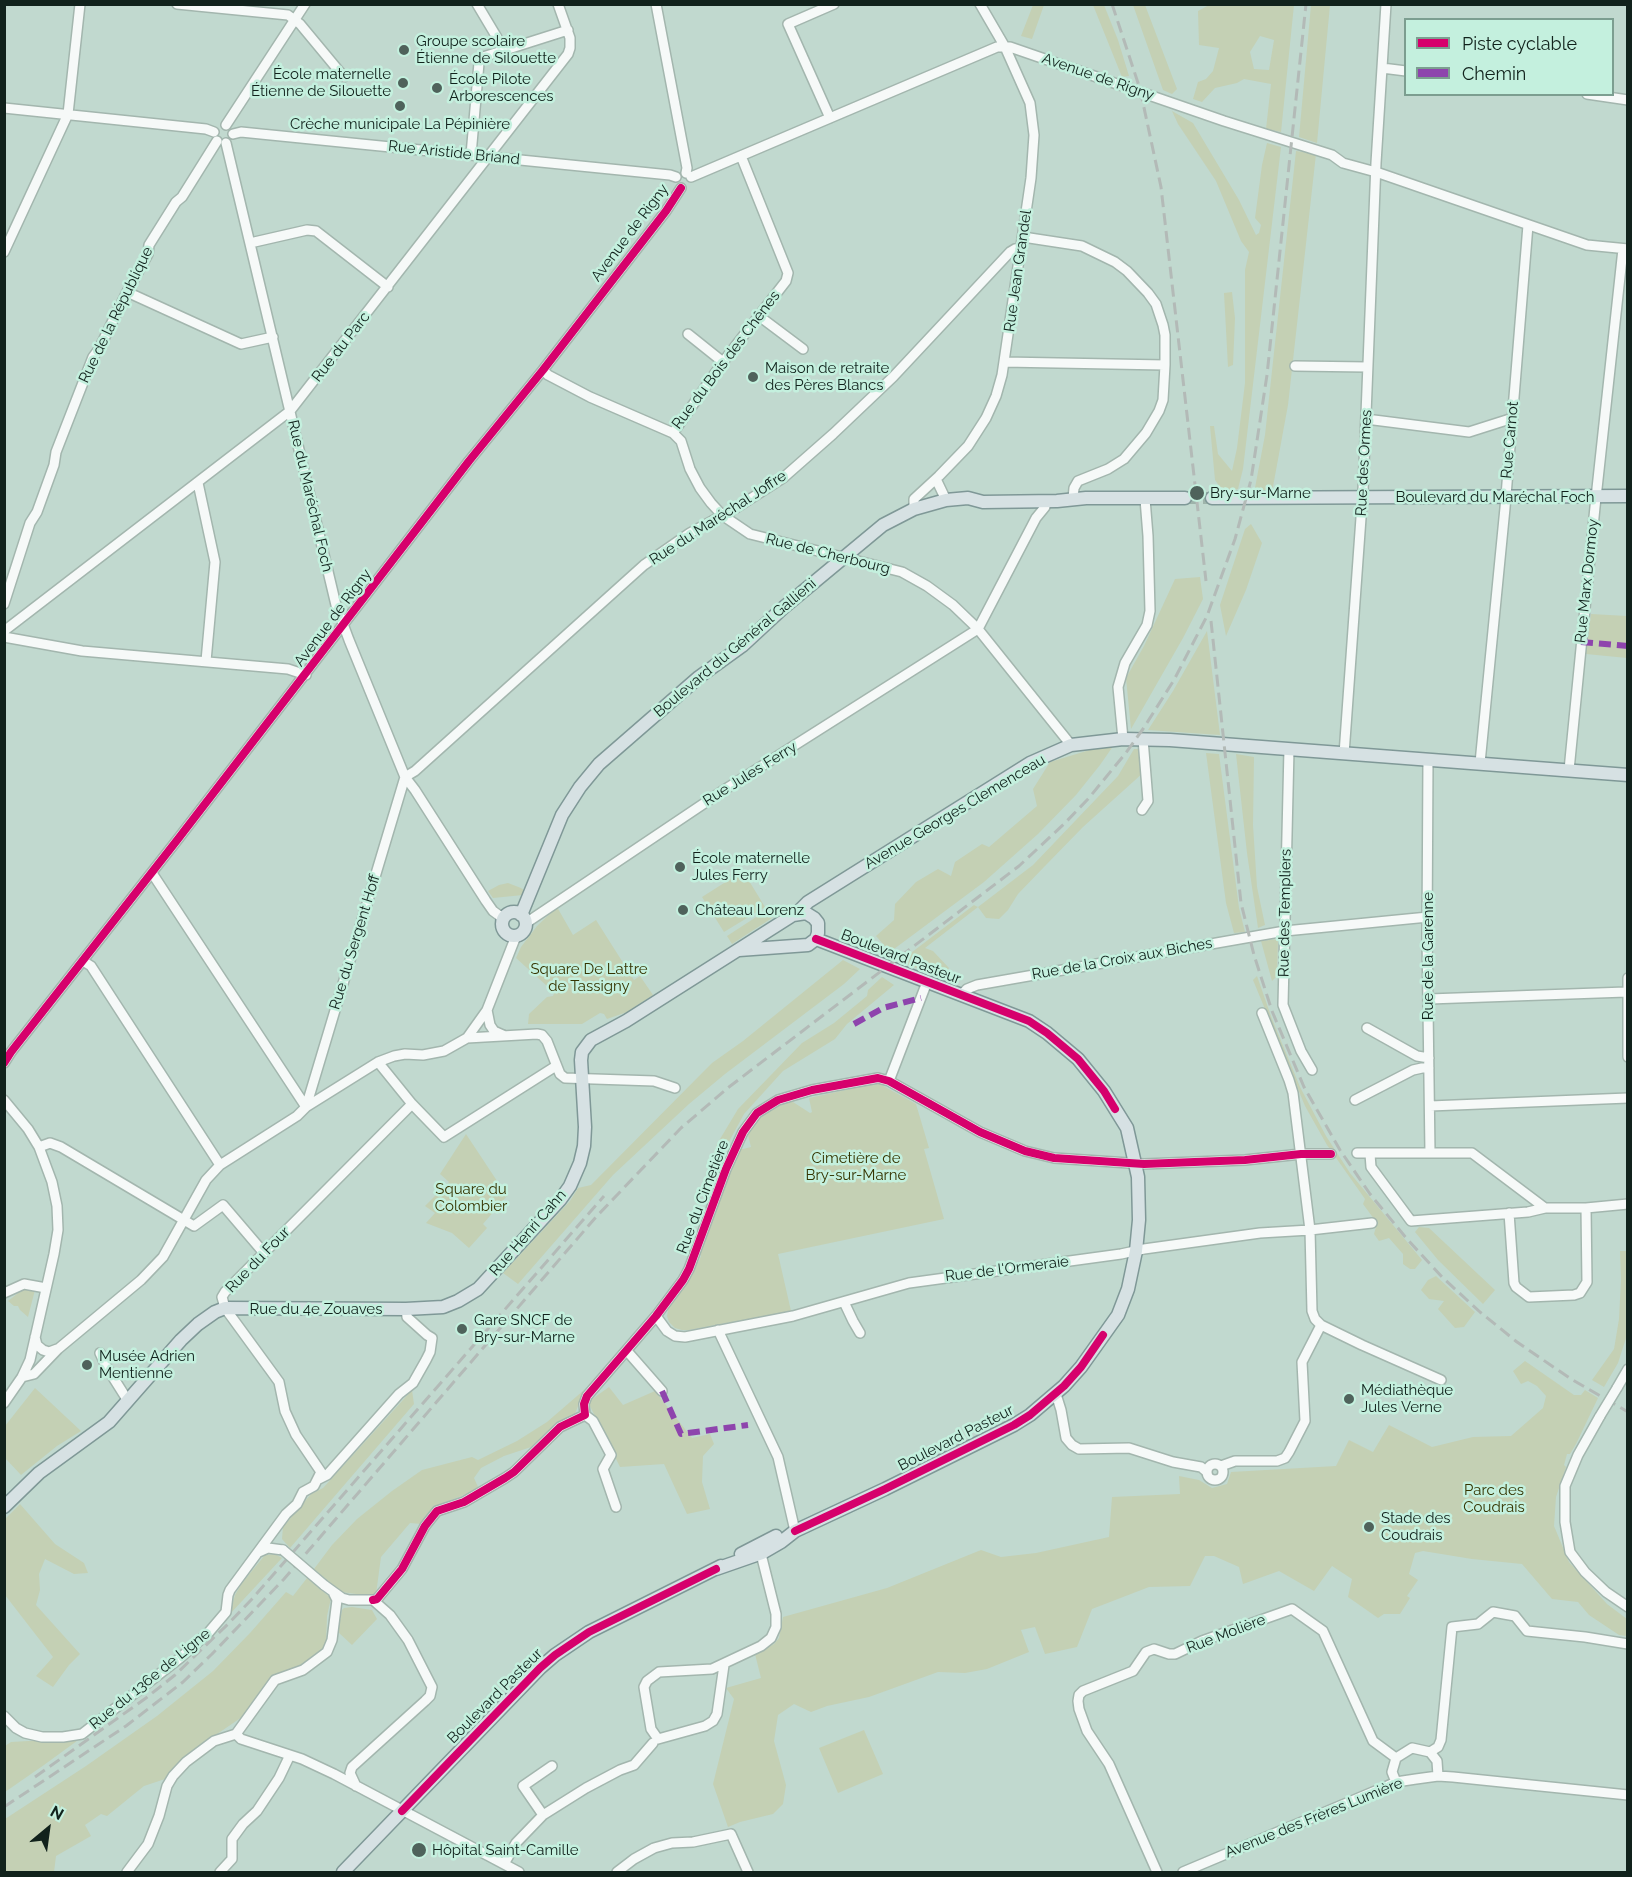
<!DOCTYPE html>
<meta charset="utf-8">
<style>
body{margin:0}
#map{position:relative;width:1632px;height:1877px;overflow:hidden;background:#c1d9cf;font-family:Raleway,sans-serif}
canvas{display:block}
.frame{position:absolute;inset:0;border:6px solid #11221c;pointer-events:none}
.legend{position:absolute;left:1404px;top:18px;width:210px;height:78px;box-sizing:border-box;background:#c4f0de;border:2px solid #7c9e90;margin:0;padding:8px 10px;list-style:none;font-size:18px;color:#11221c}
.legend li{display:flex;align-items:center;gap:12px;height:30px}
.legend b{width:30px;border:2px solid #7c9e90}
.north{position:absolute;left:18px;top:1799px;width:60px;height:60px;-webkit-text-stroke:4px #c4f0de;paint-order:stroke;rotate:29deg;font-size:16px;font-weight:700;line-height:24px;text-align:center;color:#11221c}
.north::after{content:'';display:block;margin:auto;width:21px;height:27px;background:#11221c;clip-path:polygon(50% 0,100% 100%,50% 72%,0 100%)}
</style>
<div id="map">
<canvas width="1632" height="1877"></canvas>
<div class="frame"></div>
<ul class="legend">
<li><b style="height:8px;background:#d6006c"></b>Piste cyclable</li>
<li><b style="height:8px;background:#8e44ad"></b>Chemin</li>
</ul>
<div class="north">N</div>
</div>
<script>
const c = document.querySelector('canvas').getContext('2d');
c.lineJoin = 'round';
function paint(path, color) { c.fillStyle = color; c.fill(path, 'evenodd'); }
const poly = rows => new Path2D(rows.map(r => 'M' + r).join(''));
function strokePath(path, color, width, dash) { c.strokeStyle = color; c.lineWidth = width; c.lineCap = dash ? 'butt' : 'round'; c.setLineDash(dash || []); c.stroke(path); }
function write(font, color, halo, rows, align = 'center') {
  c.font = font + ' Raleway,sans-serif'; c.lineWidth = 5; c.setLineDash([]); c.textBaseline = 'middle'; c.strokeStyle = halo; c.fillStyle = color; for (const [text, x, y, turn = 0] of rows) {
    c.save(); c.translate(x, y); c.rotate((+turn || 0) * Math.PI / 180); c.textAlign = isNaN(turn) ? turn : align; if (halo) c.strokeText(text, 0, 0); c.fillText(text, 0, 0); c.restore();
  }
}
paint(poly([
 [1033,5,1044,5,1032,39,1021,36],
 [1093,5,1104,5,1118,40,1129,76,1122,77],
 [1133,5,1145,5,1177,89,1172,94,1163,90],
 [1209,5,1294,5,1281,132,1266,129,1271,84,1244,79,1237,83,1215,88,1202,102,1193,99,1198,82,1206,79,1213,71,1219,48,1199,45,1198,11],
 [1260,36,1274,40,1269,70,1254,69,1250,52],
 [1311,5,1330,5,1317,143,1299,137],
 [1172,111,1193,123,1239,200,1256,235,1259,233,1261,225,1255,218,1262,165,1267,143,1281,147,1243,469,1238,489,1231,491,1220,487,1215,480,1210,426,1214,426,1218,454,1232,471,1237,448,1245,383,1245,270,1249,252,1241,241,1216,181,1178,124],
 [1296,151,1316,154,1288,405,1272,492,1254,493,1265,435],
 [1232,292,1235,318,1233,365,1228,367,1224,293],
 [1251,524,1262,543,1246,590,1226,636,1220,605,1245,529],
 [1200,577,1203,599,1183,638,1131,729,1126,678,1144,646,1175,579],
 [1591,614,1627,616,1627,658,1586,654],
 [1207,631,1220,735,1148,730,1173,691],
 [1116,742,1100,765,1076,795,1038,834,984,882,890,952,876,936,894,920,895,904,916,882,938,869,951,876,955,862,982,844,989,847,1037,806,1033,789,1050,762],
 [1134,749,1143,749,1144,772,1083,827,1045,866,1018,894,1008,910,999,919,986,918,978,907,925,948,933,951,949,968,944,977,899,962,974,905,978,907,1033,865,1118,776],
 [1206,753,1219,754,1239,908,1245,932,1234,933,1226,903],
 [1236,754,1254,757,1253,825,1257,887,1265,925,1258,928,1247,853],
 [743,871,765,907,724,932,702,897],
 [508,883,521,888,525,891,523,895,493,898,488,891,499,885],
 [557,907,573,935,596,920,634,980,640,976,653,995,627,1012,607,1019,604,1014,600,1013,582,1024,528,1024,529,1014,547,997,553,996,555,990,551,986,547,986,516,958,521,947,537,926],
 [767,910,772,918,732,944,727,936],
 [1278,939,1277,976,1272,981,1261,941],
 [843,960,860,969,844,984,725,1074,689,1104,613,1175,518,1284,503,1273,570,1201,578,1188,591,1185,712,1063,743,1041],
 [1257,976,1272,1019,1300,1087,1326,1136,1350,1173,1422,1260,1415,1269,1410,1269,1403,1264,1403,1254,1389,1238,1379,1241,1374,1234,1377,1223,1363,1204,1365,1199,1327,1145,1305,1106,1253,980],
 [882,977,894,985,847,1024,835,1039,783,1071,744,1114,725,1149,719,1166,711,1163,717,1144,738,1109,802,1043,834,1023,867,996,868,990],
 [878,1083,916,1104,929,1148,924,1149,944,1219,778,1254,791,1311,689,1330,682,1330,675,1328,669,1322,667,1316,669,1304,691,1276,697,1262,699,1261,701,1256,700,1254,739,1148,743,1149,751,1147,747,1131,755,1118,788,1097,793,1102,810,1113,812,1112,809,1098],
 [466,1134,507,1196,483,1224,487,1228,469,1248,452,1233,426,1223,435,1213,425,1206,449,1182,440,1174],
 [1419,1227,1429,1228,1495,1290,1483,1304,1438,1260,1415,1232],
 [1620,1251,1627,1251,1627,1335,1618,1363,1604,1387,1592,1380,1614,1349,1619,1319,1621,1280],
 [1436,1276,1475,1312,1464,1327,1455,1328,1438,1309,1444,1301,1429,1299,1421,1290,1428,1280],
 [32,1282,36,1286,28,1317,20,1310,18,1306,14,1306,8,1301],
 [1525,1361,1574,1395,1581,1395,1585,1390,1598,1398,1576,1444,1570,1454,1567,1454,1564,1465,1566,1467,1556,1497,1554,1526,1569,1562,1607,1604,1627,1619,1627,1636,1619,1635,1589,1615,1578,1602,1552,1599,1522,1564,1472,1559,1423,1551,1415,1553,1409,1574,1418,1580,1407,1596,1410,1598,1400,1614,1384,1614,1378,1618,1348,1597,1352,1579,1332,1566,1314,1591,1279,1571,1243,1584,1239,1567,1214,1556,1205,1556,1190,1586,1149,1587,1092,1609,1077,1647,1045,1654,1035,1627,1021,1630,1029,1652,987,1669,965,1673,938,1672,869,1697,827,1706,811,1712,794,1704,778,1715,774,1741,786,1785,783,1804,773,1814,740,1822,728,1827,713,1784,734,1699,726,1688,761,1678,755,1654,774,1644,779,1638,783,1617,887,1588,981,1550,1001,1557,1036,1553,1109,1537,1112,1497,1180,1494,1179,1476,1199,1480,1212,1488,1227,1484,1231,1472,1336,1466,1349,1440,1373,1452,1389,1425,1432,1447,1473,1437,1511,1436,1543,1408,1546,1396,1537,1386,1528,1381,1521,1384,1513,1371],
 [609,1387,623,1405,655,1391,692,1438,710,1434,714,1444,703,1456,702,1482,710,1509,687,1514,664,1464,620,1467,588,1402],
 [35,1388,81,1431,57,1446,21,1475,5,1458,5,1426],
 [412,1390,414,1404,290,1548,282,1539,283,1527,311,1494,323,1488],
 [584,1390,575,1414,557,1423,537,1445,504,1456,481,1468,474,1478,479,1489,436,1506,422,1524,410,1523,381,1557,376,1594,371,1596,341,1592,314,1569,332,1545,357,1519,392,1491,422,1470,472,1457,478,1460,517,1441,547,1422],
 [20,1504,55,1544,84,1563,88,1573,74,1574,45,1559,39,1574,40,1590,36,1605,80,1654,69,1665,53,1687,36,1676,53,1657,5,1595,5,1519],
 [275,1554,282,1558,230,1614,235,1595,242,1583,265,1555],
 [307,1578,331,1598,327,1616,326,1645,322,1651,302,1665,275,1675,242,1717,188,1754,165,1779,144,1786,107,1816,101,1814,85,1825,91,1836,56,1856,54,1872,5,1872,5,1819,86,1766,157,1716,213,1671,250,1633,286,1592,293,1596],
 [352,1607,372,1610,377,1619,352,1645,338,1632,342,1610,344,1608],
 [864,1730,883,1774,838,1793,819,1748],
 [81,1738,44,1765,5,1792,5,1746,11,1742]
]), '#c4d0b4');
strokePath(poly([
 [1185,498,1212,498]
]), '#9eb4ab', 12, [12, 6]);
const minor = poly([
 [177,4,288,15,300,24,344,77],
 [477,4,505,51],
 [656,4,687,168,686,173],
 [1382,68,1406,71],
 [1587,94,1628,100],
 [4,108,206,129,214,132],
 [830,118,788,24,834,4],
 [226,125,305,4],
 [233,134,241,132,670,175,676,177],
 [226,143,336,605,349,640,405,777,415,790,486,901,493,911,504,919],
 [471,155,479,63,483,57,568,30],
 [691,177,997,47,1010,47,1224,121,1332,155,1343,163,1376,172,1587,245,1628,249],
 [1023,237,1082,246,1115,262,1127,271,1148,293,1156,304,1163,325,1165,335,1165,365,1163,400,1159,411,1146,433,1124,459,1108,469,1078,481,1074,488,1073,499],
 [250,243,307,230,316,231,388,287],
 [4,252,68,114,80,4],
 [127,292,241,344,273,337],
 [759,316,803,349],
 [688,334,723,362],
 [1004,362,1165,365],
 [1295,366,1367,367],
 [543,370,548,375,590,397,673,433,681,441,690,469,700,488,711,503,722,515,750,534,902,572,927,586,953,605,978,629,1071,745],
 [1366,419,1469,432,1513,418],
 [673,433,723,362,786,281,788,273,741,156],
 [936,479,946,500],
 [198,483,215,562,206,661],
 [914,509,914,499,939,476,968,446,986,418,996,396,1002,375,1031,178,1034,135,1030,103,1005,47,980,4],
 [4,604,30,523,37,512,54,465,56,452,93,357,99,349,127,292,148,254,149,245,176,202,182,197,217,141],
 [4,631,290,411,568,54,570,48,570,38,558,4],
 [4,637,82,651,288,669,306,675],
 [1123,739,1118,687,1125,663,1147,625,1150,611,1148,536,1145,499],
 [1289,749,1283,1005,1301,1051,1312,1070],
 [1344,754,1363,490,1376,163,1386,4],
 [1428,759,1427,935,1430,1153],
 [1480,763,1505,508,1528,225],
 [1569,770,1595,507,1623,249],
 [405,777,415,771,644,565,690,533,736,508,783,478,833,434,893,377,1010,252,1015,249,1021,248],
 [1142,810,1148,801,1143,739],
 [152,873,306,1107],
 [526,923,724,790,978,629,1036,518,1045,507,1045,501],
 [83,961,91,966,220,1165],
 [1628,978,1628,1057],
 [961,995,967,989,977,985,1285,931,1428,917],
 [1429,999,1626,992],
 [487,1010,490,1025,494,1031,503,1035],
 [1262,1013,1289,1080,1293,1093,1310,1230,1312,1311,1315,1319,1321,1325,1362,1345,1441,1380],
 [1367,1028,1417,1056,1429,1058],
 [467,1038,487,1010,516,936],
 [378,1062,412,1104,444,1137,556,1066],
 [4,1063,11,1052,178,839,469,461,543,370,666,211,681,188],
 [889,1081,927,982],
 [4,1100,28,1129,39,1147,52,1182,57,1206,58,1230,54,1254,30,1360,22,1377,4,1403],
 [1355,1100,1413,1070,1422,1068,1429,1068],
 [1430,1106,1628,1098],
 [306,1107,405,777],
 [39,1147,50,1143,61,1147,194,1226,223,1205,264,1253],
 [1357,1153,1472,1153,1545,1208],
 [1370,1154,1371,1167,1411,1221,1528,1212,1545,1208,1586,1208,1628,1204],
 [1509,1213,1514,1283,1516,1287,1529,1297,1574,1295,1580,1293,1587,1282,1586,1208],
 [4,1293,24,1284,46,1288],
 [844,1302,853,1321,860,1333],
 [656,1316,667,1331,675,1336,685,1337,793,1316,909,1283,1121,1254,1144,1249,1260,1233,1310,1230,1372,1223],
 [718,1330,778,1457,795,1531],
 [35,1337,37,1345,43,1350,49,1352,57,1349],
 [627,1351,662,1391],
 [100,1353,106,1366,128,1401],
 [22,1377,34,1374,58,1349,141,1280,163,1257,206,1180,220,1165,297,1116,306,1107,378,1062,394,1056,405,1054,423,1055,444,1051,467,1038,537,1034,542,1035,547,1041,560,1074,565,1078,654,1081,675,1088],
 [1617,1388,1628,1369],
 [1056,1394,1061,1410,1066,1438,1072,1445,1079,1449,1129,1448,1173,1462,1201,1467,1207,1472],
 [585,1415,593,1421,611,1455,603,1469,616,1507],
 [1600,1416,1578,1455,1565,1486,1565,1522,1570,1552,1585,1572,1606,1592,1628,1607],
 '1207 1472a8 8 0 1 1 16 0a8 8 0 1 1-16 0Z',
 [1221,1466,1235,1461,1277,1461,1285,1458,1289,1452,1305,1421,1302,1362,1321,1325],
 [319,1479,327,1475,399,1394,413,1383,426,1360,430,1352,432,1338,427,1335,407,1317,406,1309],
 [259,1552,268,1548,283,1550],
 [324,1585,342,1598,349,1600,373,1600,390,1615,408,1640,432,1687,430,1696,425,1701,352,1767,350,1773,356,1786],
 [373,1600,377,1599,402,1569,425,1526,437,1511,464,1502,505,1478,514,1472,560,1427,585,1415,584,1404,587,1396,656,1316,683,1280,689,1269,726,1169,743,1132,757,1113,778,1100,812,1090,878,1078,889,1081,980,1132,1025,1151,1054,1158,1144,1164,1245,1160,1301,1154,1331,1154],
 [724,1665,717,1714,713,1721,705,1726,658,1739,651,1729,644,1687,647,1681,659,1672,712,1669,761,1646,771,1638,776,1627,776,1614,760,1550],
 [4,1716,16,1728,25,1733,42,1737,63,1737,82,1734,180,1658,209,1632,226,1612,228,1595,230,1590,286,1514,297,1504,303,1492,314,1486,321,1472,296,1435,285,1411,279,1382,225,1308,222,1297,225,1292,412,1104],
 [236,1734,241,1739,302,1759,334,1774,519,1872],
 [1430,1752,1438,1747,1441,1740,1452,1627,1478,1624,1493,1612,1515,1616,1527,1631,1585,1637,1628,1644],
 [1396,1782,1392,1772,1396,1758,1412,1748,1430,1752,1437,1761,1438,1776],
 [543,1815,523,1786,552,1766],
 [504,1864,516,1843,543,1815,586,1788,620,1770,634,1765,653,1743],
 [127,1872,148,1844,159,1816,167,1786,173,1776,186,1762,214,1741,236,1734,275,1680,303,1670,327,1652,332,1640,337,1600,334,1594],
 [220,1872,232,1859,232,1839,243,1824,257,1811,279,1778,290,1755],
 [617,1872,634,1859,654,1848,672,1843,693,1842,731,1834,748,1872],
 [1157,1872,1109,1764,1087,1731,1079,1709,1078,1701,1079,1695,1083,1691,1133,1671,1146,1652,1154,1649,1169,1654,1175,1654,1202,1641,1292,1609,1323,1631,1373,1741,1396,1758],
 [1183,1872,1385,1787,1396,1782,1416,1779,1438,1776,1453,1777,1628,1795]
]);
const major = poly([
 [1212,498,1628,496],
 '502 924a12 12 0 1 1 24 0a12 12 0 1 1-24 0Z',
 [797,913,808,902,1030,763,1071,745,1123,739,1170,740,1628,775],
 [521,915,562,815,580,787,599,764,699,677,742,646,783,608,883,525,914,509,946,500,968,498,983,502,1057,501,1086,498,1185,498],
 [4,1507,39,1473,109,1422,181,1340,198,1324,215,1312,225,1308,406,1309,443,1307,458,1301,478,1289,560,1200,570,1186,580,1163,584,1146,585,1127,581,1060,582,1052,591,1040,626,1021,793,915,806,913,814,918,818,923,818,933,816,939,808,945,739,950],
 [741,1554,776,1536],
 [716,1569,762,1553,781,1542,795,1531,885,1489,1014,1425,1030,1415,1064,1386,1081,1367,1118,1315,1128,1289,1136,1251,1139,1220,1138,1177,1127,1128,1104,1091,1078,1059,1047,1033,1029,1021,816,939],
 [343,1872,540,1668,555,1655,589,1632,721,1566]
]);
strokePath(minor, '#a3b6ae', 12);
strokePath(major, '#7f9897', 15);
strokePath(minor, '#f6f9f8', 9);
strokePath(major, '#d6e1e3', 12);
strokePath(poly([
 [1112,4,1140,89,1161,187,1206,581],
 [1211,621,1241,903,1254,955,1272,1011,1304,1087,1340,1150,1370,1194,1407,1239,1442,1277,1480,1312,1517,1342,1571,1379,1628,1412],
 [35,1777,146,1698,175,1675,228,1624,252,1599,604,1196],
 [4,1807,126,1726,183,1682,212,1654,284,1579,596,1217,681,1128,729,1087,1019,866,1064,824,1088,799,1125,754,1143,729,1174,680,1207,616,1235,539,1251,480,1267,375,1306,4]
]), '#b3bab7', 3, [12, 6]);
const minorBridge = poly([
 [1600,1416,1617,1388],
 [283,1550,324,1585]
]);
strokePath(minorBridge, '#a3b6ae', 12, []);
strokePath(minorBridge, '#f6f9f8', 9);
strokePath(poly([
 [1581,642,1628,646],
 [854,1024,883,1008,921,998],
 [662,1391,681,1434,748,1425]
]), '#8e44ad', 6, [12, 6]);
strokePath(poly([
 [816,939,1029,1021,1047,1033,1078,1059,1104,1091,1115,1109],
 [4,1063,11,1052,178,839,469,461,543,370,666,211,681,188],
 [795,1531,885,1489,1014,1425,1030,1415,1064,1386,1081,1367,1103,1335],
 [373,1600,377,1599,402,1569,425,1526,437,1511,464,1502,505,1478,514,1472,560,1427,585,1415,584,1404,587,1396,656,1316,683,1280,689,1269,726,1169,743,1132,757,1113,778,1100,812,1090,878,1078,889,1081,980,1132,1025,1151,1054,1158,1144,1164,1245,1160,1301,1154,1331,1154],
 [402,1811,540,1668,555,1655,589,1632,716,1569]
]), '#d6006c', 8);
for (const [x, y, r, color] of [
 [404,50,6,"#4f625b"],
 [403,83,6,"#4f625b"],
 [437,88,6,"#4f625b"],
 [400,106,6,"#4f625b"],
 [753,377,6,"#4f625b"],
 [1197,493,8,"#4f625b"],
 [680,867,6,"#4f625b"],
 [683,910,6,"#4f625b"],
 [462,1329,6,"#4f625b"],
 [87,1365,6,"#4f625b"],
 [1349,1399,6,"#4f625b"],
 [1369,1527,6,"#4f625b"],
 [419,1850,8,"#4f625b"]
]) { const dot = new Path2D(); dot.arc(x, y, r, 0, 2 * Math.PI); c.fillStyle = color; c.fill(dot); strokePath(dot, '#c4f0de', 2); }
write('15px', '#11221c', '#c4f0de', [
 ["Groupe scolaire",416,41],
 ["Étienne de Silouette",416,58],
 ["École maternelle",391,74,"right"],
 ["Étienne de Silouette",391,91,"right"],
 ["École Pilote",449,79],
 ["Arborescences",449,96],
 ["Crèche municipale La Pépinière",400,124,"center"],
 ["Maison de retraite",765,368],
 ["des Pères Blancs",765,385],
 ["Bry-sur-Marne",1210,493],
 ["École maternelle",692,858],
 ["Jules Ferry",692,875],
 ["Château Lorenz",695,910],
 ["Gare SNCF de",474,1320],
 ["Bry-sur-Marne",474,1337],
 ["Musée Adrien",99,1356],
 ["Mentienne",99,1373],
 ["Médiathèque",1361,1390],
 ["Jules Verne",1361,1407],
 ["Stade des",1381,1518],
 ["Coudrais",1381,1535],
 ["Hôpital Saint-Camille",432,1850]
], 'left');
write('15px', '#11221c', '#c4f0de', [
 ["Avenue de Rigny",1098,77,19],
 ["Rue Aristide Briand",454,153,6],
 ["Avenue de Rigny",630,233,-53],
 ["Rue Jean Grandel",1018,271,-82],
 ["Rue de la République",116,315,-64],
 ["Rue du Parc",341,347,-52],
 ["Rue du Bois des Chênes",726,360,-53],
 ["Rue Carnot",1510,440,-85],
 ["Rue des Ormes",1364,463,-87],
 ["Rue du Maréchal Foch",310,496,77],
 ["Boulevard du Maréchal Foch",1495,497],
 ["Rue du Maréchal Joffre",718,518,-33],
 ["Rue de Cherbourg",828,554,14],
 ["Rue Marx Dormoy",1587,581,-84],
 ["Avenue de Rigny",333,618,-53],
 ["Boulevard du Général Gallieni",735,648,-40],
 ["Rue Jules Ferry",750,774,-32],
 ["Avenue Georges Clemenceau",955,812,-31],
 ["Rue des Templiers",1285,913,-89],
 ["Rue du Sergent Hoff",355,942,-73],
 ["Rue de la Garenne",1428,956,-90],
 ["Boulevard Pasteur",901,957,21],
 ["Rue de la Croix aux Biches",1122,959,-10],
 ["Rue du Cimetière",703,1197,-69],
 ["Rue Henri Cahn",528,1233,-49],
 ["Rue du Four",258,1260,-46],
 ["Rue de l'Ormeraie",1007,1269,-7],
 ["Rue du 4e Zouaves",316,1309],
 ["Boulevard Pasteur",956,1438,-27],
 ["Rue Molière",1226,1634,-21],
 ["Rue du 136e de Ligne",150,1679,-39],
 ["Boulevard Pasteur",495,1696,-45],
 ["Avenue des Frères Lumière",1314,1818,-22]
]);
write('15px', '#353400', '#c4f0de', [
 ["Square De Lattre",589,969],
 ["de Tassigny",589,986],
 ["Cimetière de",856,1158],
 ["Bry-sur-Marne",856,1175],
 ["Square du",471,1189],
 ["Colombier",471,1206],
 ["Parc des",1494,1490],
 ["Coudrais",1494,1507]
]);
</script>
